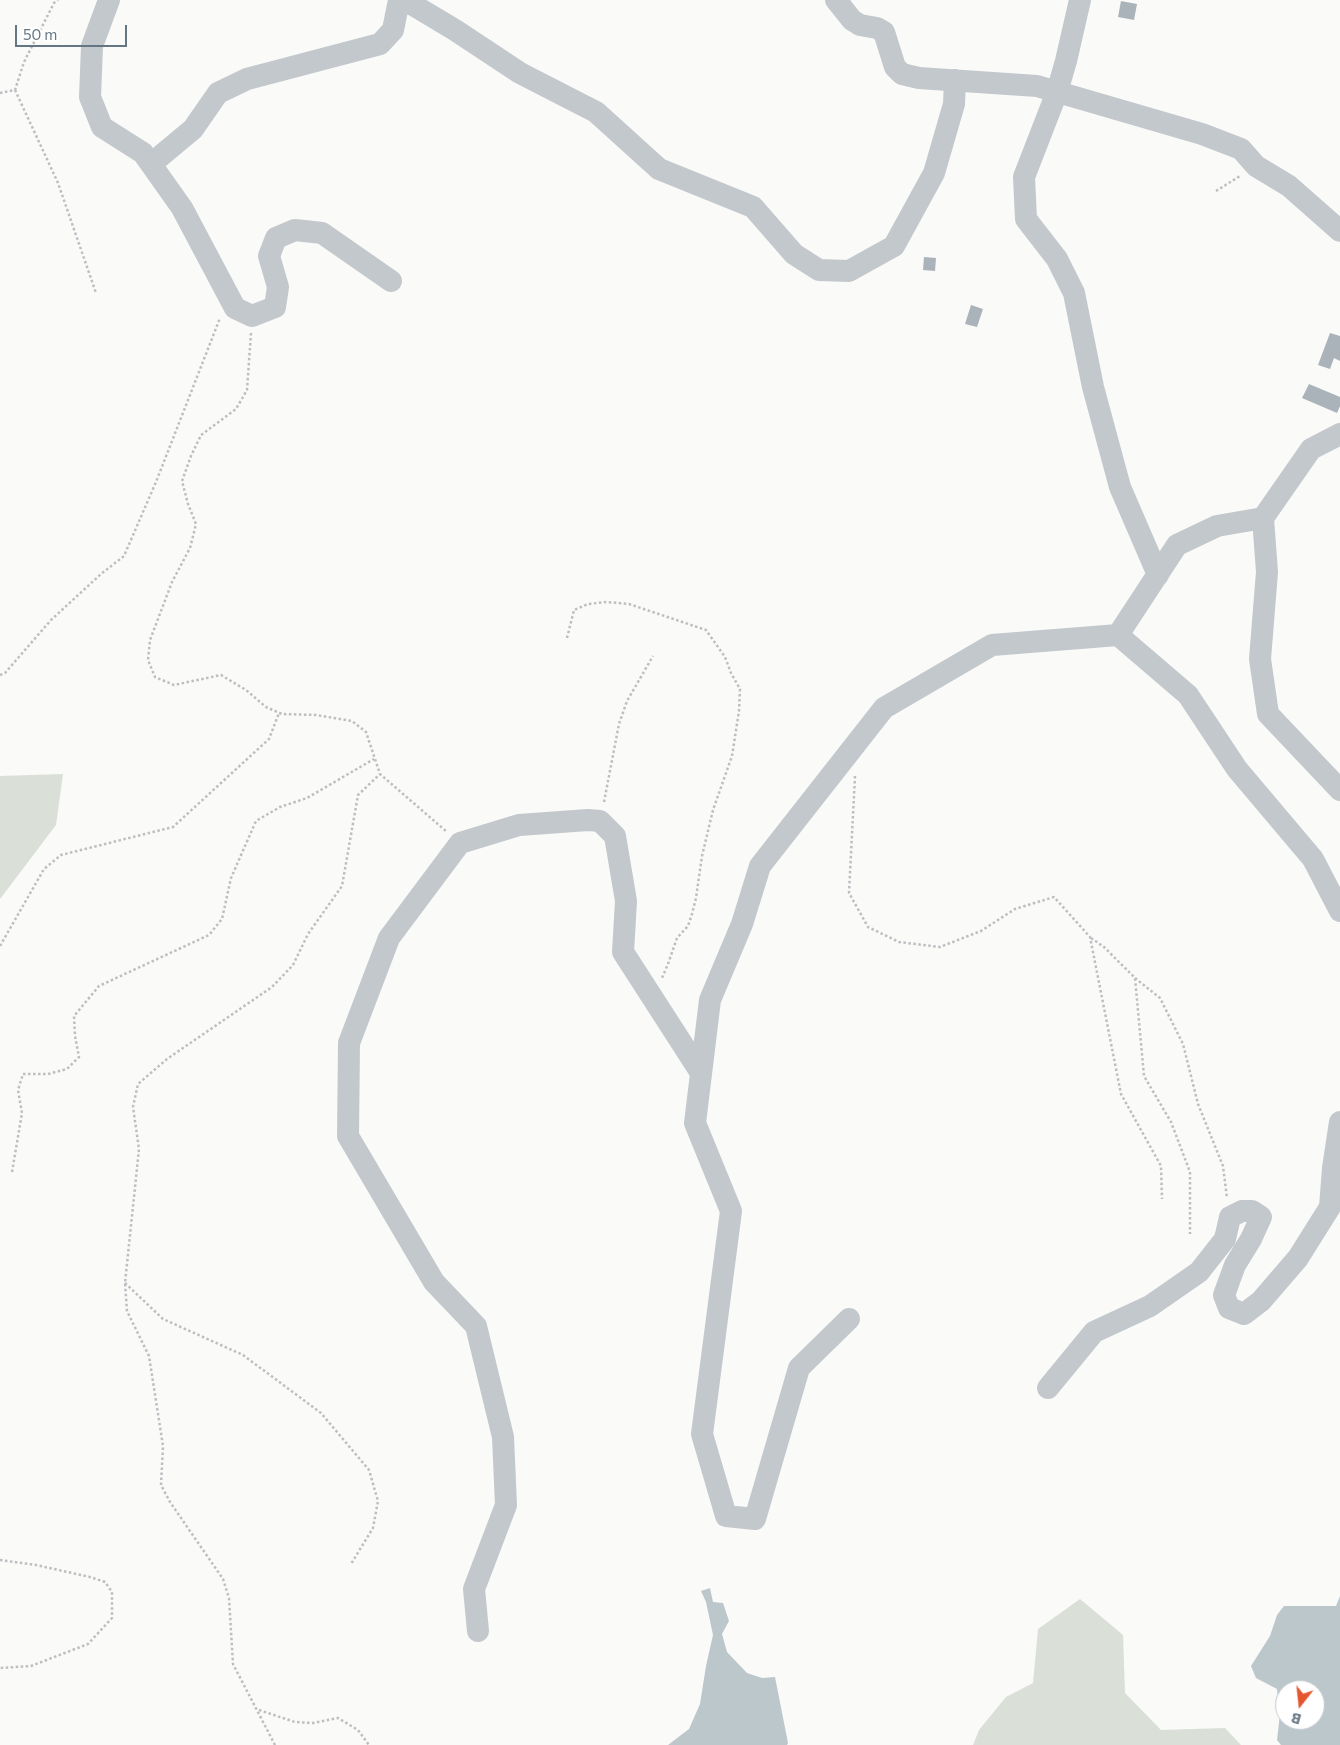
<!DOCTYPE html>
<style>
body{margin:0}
#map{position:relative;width:1340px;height:1745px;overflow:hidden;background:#fafaf8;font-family:Commissioner,sans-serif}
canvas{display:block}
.north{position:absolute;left:1275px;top:1680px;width:50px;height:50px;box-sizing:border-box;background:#fff;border:1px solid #c1c8cd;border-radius:50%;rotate:196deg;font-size:14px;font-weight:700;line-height:20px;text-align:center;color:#657683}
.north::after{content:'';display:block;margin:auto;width:18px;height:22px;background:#e4572e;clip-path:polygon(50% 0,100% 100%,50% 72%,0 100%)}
.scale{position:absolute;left:15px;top:25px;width:112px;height:22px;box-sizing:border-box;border:2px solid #657683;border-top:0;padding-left:6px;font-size:15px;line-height:18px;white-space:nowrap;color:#657683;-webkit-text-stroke:4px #fff;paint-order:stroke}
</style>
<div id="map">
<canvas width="1340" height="1745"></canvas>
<div class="north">B</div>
<div class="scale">50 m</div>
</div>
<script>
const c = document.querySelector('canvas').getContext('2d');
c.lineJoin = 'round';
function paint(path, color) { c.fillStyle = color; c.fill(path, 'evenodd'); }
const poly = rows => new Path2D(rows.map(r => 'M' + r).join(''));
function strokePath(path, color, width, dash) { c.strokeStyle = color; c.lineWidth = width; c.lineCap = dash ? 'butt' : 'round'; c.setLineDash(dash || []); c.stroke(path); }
paint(poly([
 [63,774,56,825,0,899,0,776],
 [1080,1599,1123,1635,1125,1693,1161,1730,1225,1728,1241,1745,973,1745,979,1730,1006,1697,1033,1683,1038,1629]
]), '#dadfd7');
paint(poly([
 [710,1588,713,1602,723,1603,729,1621,722,1634,727,1652,747,1673,762,1678,775,1677,788,1743,787,1745,668,1745,689,1729,700,1704,706,1666,713,1635,706,1602,701,1591],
 [1340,1596,1340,1745,1281,1745,1277,1740,1280,1714,1277,1689,1256,1678,1251,1666,1270,1636,1277,1615,1284,1606,1336,1606],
 [1285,1690,1315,1690,1315,1720,1285,1720]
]), '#bbc7cb');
paint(poly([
 [1121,1,1137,4,1134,20,1118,17],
 [924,257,936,258,935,271,923,270],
 [971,305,983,309,977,327,965,324],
 [1330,333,1340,336,1340,361,1334,358,1330,369,1318,365],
 [1309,384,1340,397,1340,406,1337,413,1302,398]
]), '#aab3b9');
strokePath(poly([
 [15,90,58,183,96,293],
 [0,93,15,90,24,62,54,3,58,0],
 [1216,191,1240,176],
 [251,333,247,390,236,409,201,435,191,456,182,481,188,504,196,524,190,548,172,582,150,640,148,660,155,677,174,685,221,675,246,690,266,707,282,714,316,715,352,721,366,732,380,774,447,832],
 [567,638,574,610,588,604,607,602,629,604,706,630,725,657,731,673,740,689,739,711,732,756,713,810,702,856,696,898,692,914,688,926,677,938,668,964,662,978],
 [0,675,5,673,51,620,101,574,124,556,156,482,220,318],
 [855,776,849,893,868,927,899,942,940,947,981,931,1015,909,1054,897,1090,937,1121,1094,1161,1166,1162,1199],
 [604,802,619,724,627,701,653,656],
 [1091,938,1104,947,1135,978,1144,1076,1171,1122,1190,1172,1190,1234],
 [0,946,44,869,61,855,173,827,269,739,279,713],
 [1135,978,1160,998,1183,1044,1198,1104,1223,1166,1227,1198],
 [12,1172,22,1113,18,1090,23,1074,48,1074,67,1069,79,1057,75,1036,74,1016,99,986,209,935,222,919,231,878,256,821,280,807,307,798,374,759],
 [125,1283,163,1319,243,1355,321,1413,369,1470,378,1501,373,1528,351,1564],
 [0,1560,36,1565,90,1577,105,1582,112,1592,112,1618,88,1644,31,1666,0,1668],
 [259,1710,295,1722,313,1723,338,1718,358,1730,369,1745],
 [275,1745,233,1664,229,1598,223,1579,170,1502,161,1485,163,1446,149,1356,127,1311,125,1283,139,1149,133,1107,138,1084,167,1059,272,987,293,965,308,934,342,886,358,795,380,774]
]), '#bbbfc2', 2.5, [2.5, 2.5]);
strokePath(poly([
 [109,0,92,46,90,97,102,127,143,153,182,208,235,308,252,316,275,307,278,287,269,256,276,238,295,230,322,233,391,281],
 [405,0,455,30,520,73,596,112,659,169,753,207,794,254,819,270,849,271,894,246,934,173,954,104,955,80],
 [836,0,852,20,860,25,877,28,884,32,895,67,902,74,919,78,1037,86,1202,134,1241,149,1256,166,1289,186,1340,231],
 [1080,0,1066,61,1057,92,1024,177,1026,219,1057,259,1074,293,1093,387,1120,487,1158,575],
 [151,164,193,129,218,93,247,79,380,44,393,30,399,0],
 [1340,434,1311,449,1263,518,1267,572,1260,659,1268,714,1340,790],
 [1118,635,1188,695,1237,769,1313,859,1340,911],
 [849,1319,799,1368,755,1519,726,1516,702,1434,731,1211,695,1123,710,1000,742,924,760,866,884,708,992,645,1118,635,1177,545,1217,526,1263,518],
 [1048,1388,1094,1332,1150,1306,1199,1272,1225,1239,1230,1217,1242,1211,1252,1211,1261,1217,1251,1239,1235,1265,1224,1295,1229,1308,1244,1314,1261,1301,1298,1258,1330,1207,1333,1168,1340,1122],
 [478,1631,474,1589,506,1505,503,1437,476,1326,434,1282,348,1136,349,1043,389,938,460,843,519,825,588,820,600,821,615,836,626,901,623,952,701,1073]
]), '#c3c8cc', 22);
</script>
